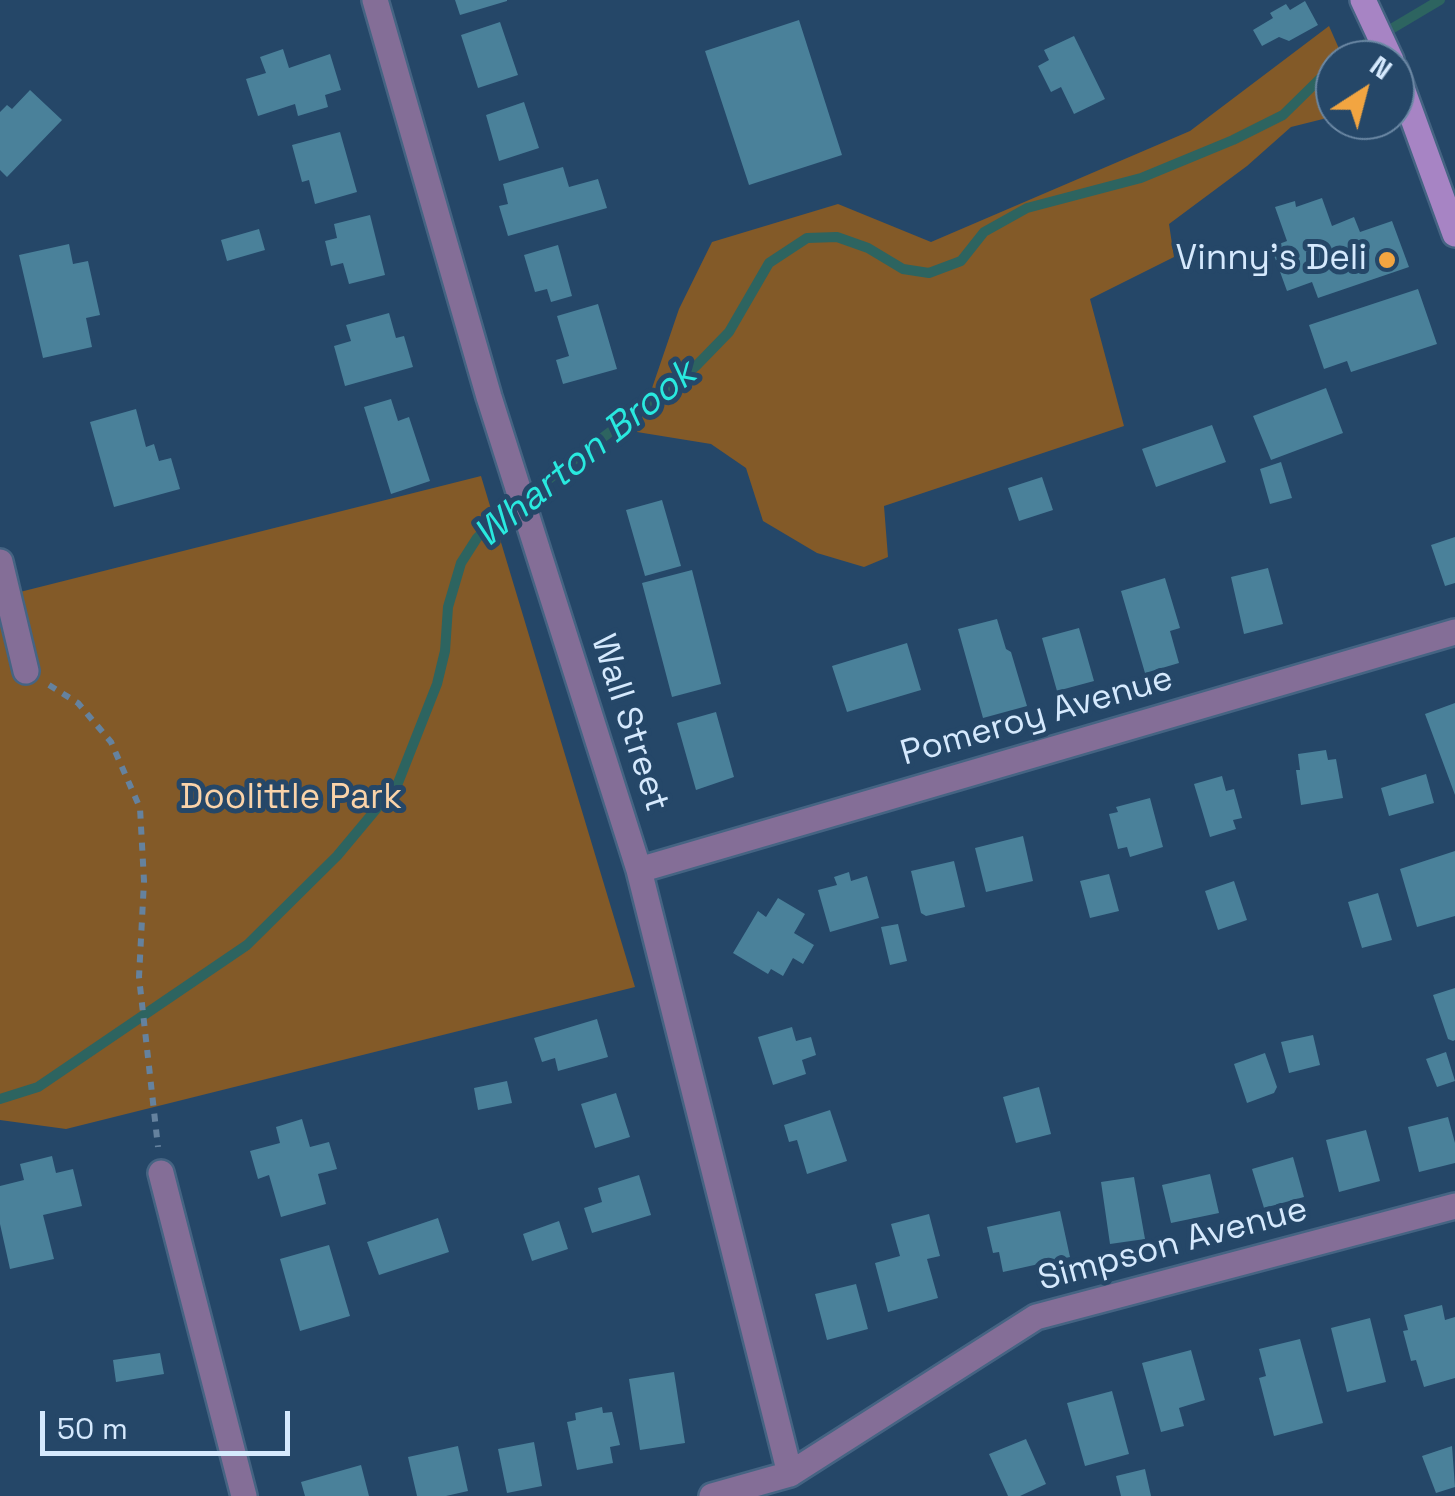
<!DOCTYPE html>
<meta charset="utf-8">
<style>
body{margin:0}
#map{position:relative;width:1455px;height:1496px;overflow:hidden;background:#254768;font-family:"Space Grotesk",sans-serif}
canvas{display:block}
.north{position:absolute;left:1315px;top:40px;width:100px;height:100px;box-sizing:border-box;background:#254768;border:2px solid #6b88a4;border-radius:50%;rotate:36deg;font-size:28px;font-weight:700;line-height:40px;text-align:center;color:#d5e9fd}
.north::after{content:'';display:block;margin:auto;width:35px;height:45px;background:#f2a541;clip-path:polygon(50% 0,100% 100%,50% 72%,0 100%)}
.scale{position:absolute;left:40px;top:1411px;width:250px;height:45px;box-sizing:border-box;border:5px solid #d5e9fd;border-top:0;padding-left:12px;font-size:30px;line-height:35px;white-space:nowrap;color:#d5e9fd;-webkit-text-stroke:8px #254768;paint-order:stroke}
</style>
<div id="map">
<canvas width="1455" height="1496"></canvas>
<div class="north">N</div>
<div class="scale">50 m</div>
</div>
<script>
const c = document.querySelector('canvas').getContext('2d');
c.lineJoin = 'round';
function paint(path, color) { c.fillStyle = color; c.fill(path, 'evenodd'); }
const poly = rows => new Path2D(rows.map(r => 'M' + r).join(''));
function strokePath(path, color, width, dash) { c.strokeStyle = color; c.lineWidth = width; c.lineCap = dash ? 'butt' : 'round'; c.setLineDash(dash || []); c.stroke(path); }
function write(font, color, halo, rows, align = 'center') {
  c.font = font + ' "Space Grotesk",sans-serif'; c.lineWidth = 10; c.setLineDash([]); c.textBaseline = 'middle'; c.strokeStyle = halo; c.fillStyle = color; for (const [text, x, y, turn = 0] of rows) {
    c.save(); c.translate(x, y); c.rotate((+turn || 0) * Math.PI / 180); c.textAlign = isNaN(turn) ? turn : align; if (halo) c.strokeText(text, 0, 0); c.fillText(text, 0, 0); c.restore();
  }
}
paint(poly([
 [1329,26,1344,60,1335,60,1335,116,1291,127,1247,166,1169,224,1174,257,1090,299,1124,426,884,506,888,557,864,567,817,553,763,521,746,468,711,444,637,432,679,309,712,242,838,204,931,242,1190,131],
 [481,476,635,987,66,1129,0,1120,0,597]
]), '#835a28');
strokePath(poly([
 [1339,60,1440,0],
 [0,1099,38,1087,247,945,337,856,398,783,437,684,445,651,448,607,461,563,477,538,493,522,696,366,729,332,769,263,807,238,837,237,868,248,903,269,929,273,961,261,984,232,1027,208,1141,178,1233,140,1283,115,1335,64]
]), '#2d6460', 10);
paint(poly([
 [455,0,507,0,507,1,460,15],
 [1305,1,1318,25,1289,41,1279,37,1262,46,1253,30,1273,18,1270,13,1286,4,1290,10],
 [799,20,842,155,749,185,705,51],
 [500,22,518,75,478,88,461,35],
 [1074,36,1105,99,1074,114,1061,87,1051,92,1038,66,1049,60,1044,50],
 [283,49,289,68,330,54,341,90,325,95,328,107,298,116,295,104,258,116,246,79,266,73,260,57],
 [30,90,62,120,7,177,0,170,0,112,7,105,12,109],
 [524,102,539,148,499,161,486,115],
 [340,132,357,192,315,204,309,180,302,182,292,145],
 [563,167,569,187,598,179,607,208,508,236,499,206,508,204,503,184],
 [1322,198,1332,226,1354,217,1360,232,1392,221,1409,267,1318,298,1312,282,1287,291,1271,247,1287,241,1275,207,1295,201,1296,207],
 [370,215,385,275,349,284,343,263,331,266,325,241,337,238,334,224],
 [259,229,265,250,227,261,221,240],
 [69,244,73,264,88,261,100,315,86,318,92,347,43,358,19,255],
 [558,245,572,296,551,302,547,289,535,292,524,255],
 [1418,289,1437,344,1351,372,1347,361,1324,369,1309,325],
 [598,304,617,369,563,384,556,360,569,356,557,316],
 [389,313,396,338,404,336,413,367,345,386,334,346,351,341,346,325],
 [1326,388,1343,433,1271,460,1253,416],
 [391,399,398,421,409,417,430,481,391,494,364,407],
 [136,409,146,447,154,444,159,461,171,458,180,489,114,507,90,422],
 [1212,425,1226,462,1156,487,1142,449],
 [1281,462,1292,498,1270,504,1260,469],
 [1042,477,1053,510,1019,521,1008,488],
 [662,500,681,566,645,576,626,510],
 [1455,537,1455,583,1445,586,1431,545],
 [1268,568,1283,624,1244,634,1231,577],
 [692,570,721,684,672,697,642,583],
 [1165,578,1180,628,1170,631,1179,663,1145,673,1121,591],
 [997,619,1006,649,1011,652,1027,706,983,718,958,629],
 [1079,628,1094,681,1057,691,1042,638],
 [907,643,921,690,847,712,832,666],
 [1455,703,1455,795,1425,714],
 [716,712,734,777,696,790,677,723],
 [1326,750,1328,760,1336,759,1343,798,1301,805,1296,770,1300,770,1298,754],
 [1426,774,1434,803,1389,816,1381,788],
 [1222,776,1226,791,1234,789,1242,818,1233,820,1236,829,1210,837,1194,784],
 [1150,798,1163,847,1130,857,1127,847,1118,849,1109,814,1118,812,1116,807],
 [1023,836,1033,881,986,892,975,848],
 [1455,851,1455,916,1417,927,1400,869],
 [954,861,965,907,926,916,921,913,911,871],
 [849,872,851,881,867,876,879,918,830,932,818,890,837,885,834,877],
 [1109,874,1119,911,1090,918,1080,881],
 [1234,881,1247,920,1218,930,1205,891],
 [1378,893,1392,940,1362,948,1348,902],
 [778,898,805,914,794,933,814,945,803,964,793,958,783,976,771,969,768,974,733,953,758,911,766,917],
 [898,924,907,961,890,965,881,927],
 [1455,988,1455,1040,1453,1041,1448,1039,1433,995],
 [597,1019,608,1057,558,1071,555,1058,542,1062,534,1038],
 [792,1027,796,1041,811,1037,816,1055,802,1060,806,1074,773,1085,758,1037],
 [1313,1035,1320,1065,1289,1073,1281,1042],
 [1446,1052,1455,1081,1437,1087,1426,1059],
 [1265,1053,1277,1087,1274,1093,1247,1103,1234,1064],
 [507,1081,512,1103,478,1110,474,1088],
 [1039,1087,1051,1134,1016,1143,1003,1097],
 [616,1093,630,1137,595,1148,581,1104],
 [830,1110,847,1161,807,1174,797,1140,789,1142,784,1125],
 [1448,1117,1455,1143,1455,1163,1419,1172,1408,1127],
 [302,1119,310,1147,329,1142,337,1169,318,1174,326,1204,281,1217,269,1175,258,1179,250,1151,280,1143,276,1127],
 [1366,1130,1380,1181,1339,1192,1326,1140],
 [52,1156,56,1173,73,1169,82,1206,43,1215,54,1259,10,1269,0,1224,0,1186,24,1180,20,1164],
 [1293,1157,1304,1197,1264,1208,1252,1169],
 [1210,1174,1219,1213,1171,1223,1162,1185],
 [639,1175,651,1215,592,1233,584,1208,602,1202,598,1188],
 [1134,1177,1145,1239,1110,1244,1101,1182],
 [1060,1211,1070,1257,1003,1272,999,1252,993,1253,987,1227],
 [929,1214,940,1256,927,1259,938,1298,888,1312,875,1263,900,1256,891,1224],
 [438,1218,449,1252,379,1275,367,1242],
 [559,1221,568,1249,532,1261,523,1234],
 [329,1245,350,1316,300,1331,280,1259],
 [856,1284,868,1329,827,1340,815,1294],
 [1442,1305,1445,1320,1455,1317,1455,1378,1424,1387,1416,1360,1411,1361,1403,1331,1408,1330,1404,1315],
 [1370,1318,1386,1382,1347,1392,1331,1328],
 [1300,1339,1323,1423,1274,1436,1259,1378,1266,1376,1259,1349],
 [1191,1350,1205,1400,1179,1408,1184,1426,1161,1432,1142,1363],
 [160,1353,164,1374,116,1382,113,1360],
 [674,1372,685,1443,640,1450,629,1379],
 [1112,1391,1129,1454,1085,1466,1067,1403],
 [602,1407,603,1413,612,1412,620,1445,610,1447,613,1463,577,1470,567,1422,576,1420,575,1413],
 [1026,1439,1046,1484,1020,1496,1008,1496,989,1454],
 [534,1442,542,1486,507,1493,498,1449],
 [458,1446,468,1491,446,1496,417,1496,408,1457],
 [1452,1446,1455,1487,1436,1493,1422,1456],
 [361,1465,369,1496,305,1496,301,1482],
 [1145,1469,1151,1496,1121,1496,1116,1476]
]), '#4a819a');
const minor = poly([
 [375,0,489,397,639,870,790,1474],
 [0,562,26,671],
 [639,870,1455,632],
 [161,1173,244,1496],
 [712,1496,790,1474,1036,1317,1455,1206]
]);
const secondary = poly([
 [1363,0,1391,60],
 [1395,69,1455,234]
]);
strokePath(minor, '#456483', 30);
strokePath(secondary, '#456483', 30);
strokePath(poly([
 [49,685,78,703,111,742,140,808,144,881,139,977,158,1147]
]), '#65829e', 6, [8, 8]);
strokePath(minor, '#846e97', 25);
strokePath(secondary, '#a784c4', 25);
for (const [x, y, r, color] of [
 [1387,260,10,"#f2a541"]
]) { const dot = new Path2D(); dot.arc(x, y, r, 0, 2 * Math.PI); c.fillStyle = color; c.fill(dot); strokePath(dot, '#254768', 4); }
write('35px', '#d5e9fd', '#254768', [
 ["Vinny’s Deli",1367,260]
], 'right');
write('35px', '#d5e9fd', '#254768', [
 ["Pomeroy Avenue",1037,717,-16],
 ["Wall Street",629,723,72],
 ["Simpson Avenue",1173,1245,-15]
]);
write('35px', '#fad3a9', '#254768', [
 ["Doolittle Park",291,799]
]);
write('italic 38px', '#29e9df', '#254768', [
 ["Wharton Brook",586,455,-39]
]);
</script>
